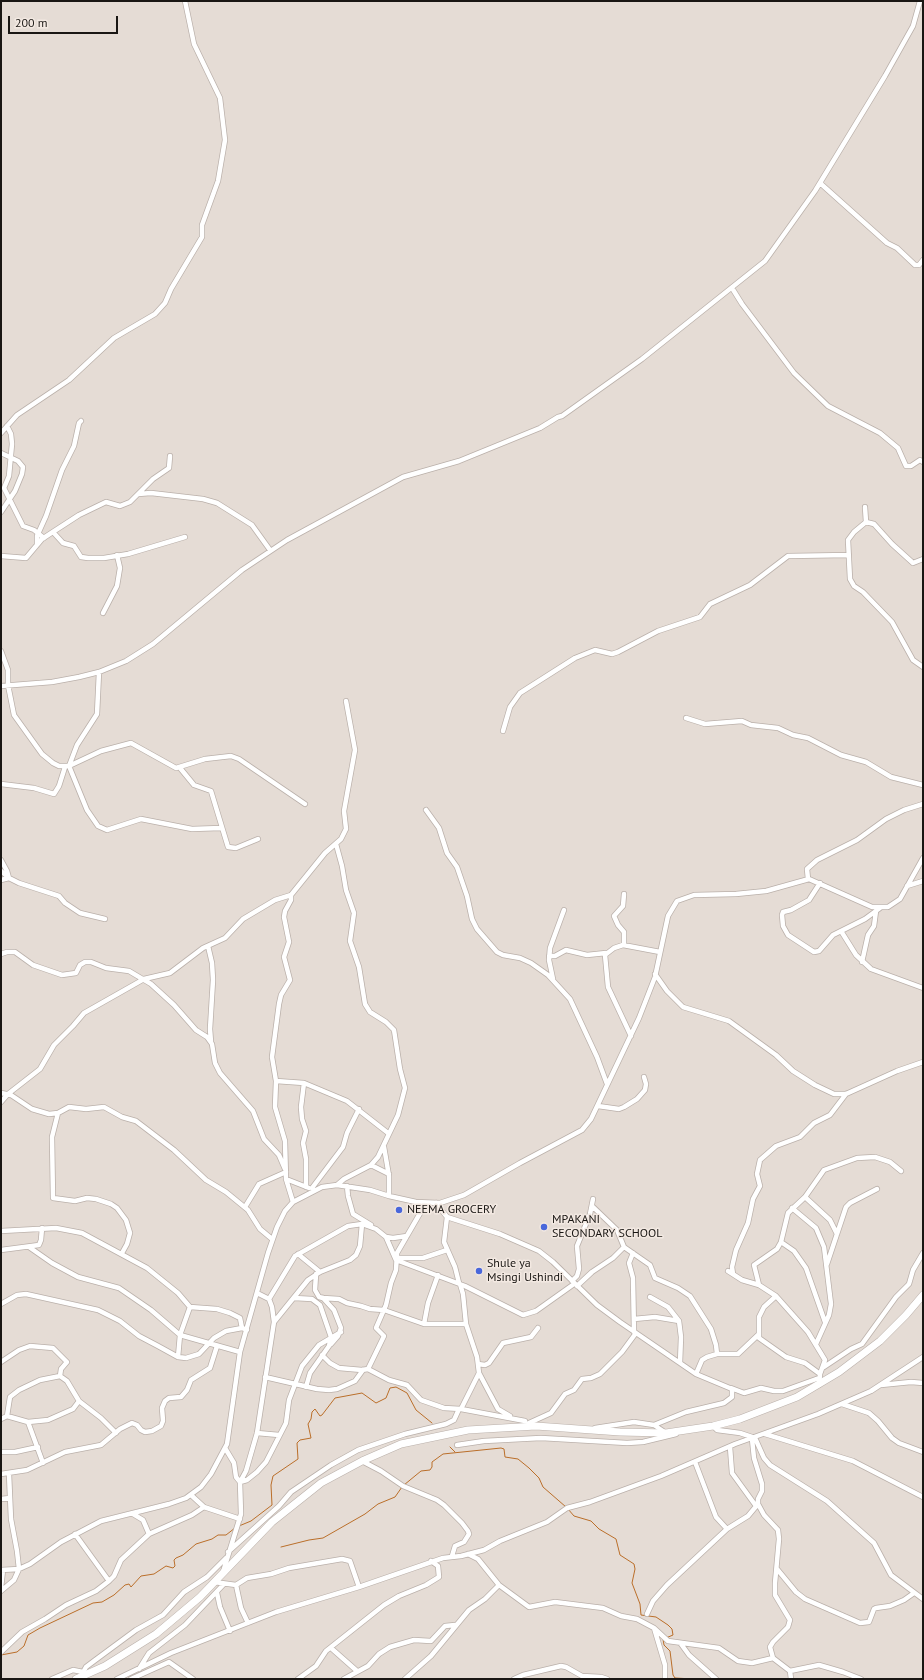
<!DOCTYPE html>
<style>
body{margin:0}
#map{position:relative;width:924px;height:1680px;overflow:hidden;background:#e5dcd5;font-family:"PT Sans",sans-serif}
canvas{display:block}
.frame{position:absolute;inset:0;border:2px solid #191613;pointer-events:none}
.scale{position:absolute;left:8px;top:16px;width:110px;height:18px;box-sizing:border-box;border:2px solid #191613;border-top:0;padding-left:5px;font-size:12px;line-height:14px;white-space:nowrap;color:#191613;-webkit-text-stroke:3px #f3e9e2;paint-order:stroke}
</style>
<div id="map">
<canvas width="924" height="1680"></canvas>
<div class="frame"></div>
<div class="scale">200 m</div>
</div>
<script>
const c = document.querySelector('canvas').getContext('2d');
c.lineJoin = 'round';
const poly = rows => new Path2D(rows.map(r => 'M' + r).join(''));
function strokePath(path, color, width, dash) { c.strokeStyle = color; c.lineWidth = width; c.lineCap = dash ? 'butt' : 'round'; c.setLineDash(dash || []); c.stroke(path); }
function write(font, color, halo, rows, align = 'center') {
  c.font = font + ' "PT Sans",sans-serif'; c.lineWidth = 3; c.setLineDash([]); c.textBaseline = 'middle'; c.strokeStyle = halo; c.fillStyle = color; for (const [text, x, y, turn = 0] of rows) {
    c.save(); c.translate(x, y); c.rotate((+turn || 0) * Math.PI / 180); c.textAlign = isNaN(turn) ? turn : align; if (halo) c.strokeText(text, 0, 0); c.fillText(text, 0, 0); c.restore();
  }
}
strokePath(poly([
 [450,1447,455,1452],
 [404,1485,421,1471,430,1470,432,1467,432,1462,443,1454,501,1448,504,1449,505,1457,518,1459,529,1468,539,1478,543,1487,566,1507],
 [568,1509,574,1516,591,1521,599,1529,616,1539,620,1555,634,1564,635,1569,632,1583,640,1604,641,1615,656,1617,668,1625,672,1629,673,1635,666,1638],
 [239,1526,251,1521,272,1505,271,1485,273,1476,298,1459,297,1443,300,1440,311,1438,308,1424,311,1419,312,1412,315,1409,320,1416,322,1415,335,1398,362,1393,376,1403,386,1398,390,1388,396,1387,407,1393,416,1410,432,1423],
 [281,1547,309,1540,323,1538,365,1514,378,1504,395,1497,402,1487],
 [663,1639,664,1645,670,1651,673,1675,675,1678,693,1679],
 [1,1655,17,1652,24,1646,28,1635,40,1628,93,1603,102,1602,114,1595,125,1585,129,1584,131,1587,141,1576,154,1574,166,1566,173,1568,175,1566,174,1560,176,1558,183,1555,196,1544,212,1539,218,1535,226,1535,235,1528]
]), '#ba6e29', 1);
const minor = poly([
 [820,183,887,243,897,248,915,265,919,265,923,260],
 [732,288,742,304,794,373,828,406,880,433,898,448,906,466,911,466,920,460,923,462],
 [7,426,11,434,12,444,9,476,4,488,23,526,34,530,44,538],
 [1,433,17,415,69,380,114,338,155,314,165,303,171,289,202,237,202,225,218,181,225,140,220,98,194,44,185,1],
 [1,453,18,461,23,467,22,474,15,491,1,512],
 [138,494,153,479,169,468,170,456],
 [865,507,866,522,854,532,848,540,850,579,854,586,863,592,892,622,913,660,923,667],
 [866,522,874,524,892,544,913,563,923,559],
 [53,532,63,543,74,546,81,557,88,558,104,558,128,554,185,537],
 [37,545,37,536,46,516,62,470,74,446,79,423,81,421],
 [1,556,26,558,42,539,79,515,106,502,120,506,130,502,138,494,151,493,203,499,217,503,252,525,270,550],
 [103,613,117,586,120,568,117,555],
 [1,651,8,670,8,685,14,715,42,754,53,763,59,766,69,766,101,751,131,743,176,768,205,759,231,756,239,759,305,804],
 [99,672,97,714,77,745,69,766,87,810,98,826,107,830,141,819,192,829,221,828],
 [1,686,52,682,79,677,99,672,126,661,153,644,242,570,287,540,403,477,459,461,540,428,558,417,562,416,642,359,765,261,815,191,885,76,913,26,920,1],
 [686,718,705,724,742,721,751,725,778,728,793,735,808,738,841,755,866,762,891,777,923,785],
 [503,731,510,707,520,693,575,658,595,650,612,654,618,652,658,631,700,617,710,604,750,585,788,556,849,555],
 [180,768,194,785,211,791,228,847,236,848,258,839],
 [1,784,34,788,54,794,59,786,65,767],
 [426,810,439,828,447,853,457,867,467,896,472,919,477,929,497,952,503,955,520,958,531,963,548,975,570,999,597,1057,607,1084],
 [336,844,342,866,346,890,354,913,350,941,359,967,365,1004,370,1012,386,1022,394,1030,400,1069,405,1088,398,1115,378,1157,371,1165,344,1179,337,1185],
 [1,860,7,871,9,878,1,880],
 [1,871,9,878,19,883,59,896,65,903,80,913,105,919],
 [808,879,807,869,817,860,857,840,886,819,904,810,923,804],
 [820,883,809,900,791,910,783,912,782,915,783,926,788,935,814,952,819,951,833,935,865,919,880,908],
 [907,886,923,881],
 [624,894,623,906,614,916,618,925,624,932,624,945],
 [291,895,291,900,285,911,284,917,289,942,284,957,290,980,281,995,279,1004,272,1057,276,1081,275,1107,285,1141,286,1179,293,1202],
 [841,931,856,955,871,969,923,988],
 [208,946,212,963,213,980,210,1029,211,1042],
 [1,954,7,952,15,952,33,965,62,975,76,973,80,965,85,962,91,962,106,968,129,971,151,984,174,1005,196,1030,207,1037,212,1044,215,1063,220,1073,253,1111,264,1139,279,1155,285,1169],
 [549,956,555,956,566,950,587,955,606,953],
 [862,962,868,935,874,926,876,911],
 [655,974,667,991,683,1007,729,1021,776,1055,793,1071,815,1085,834,1094,846,1094,897,1071,923,1062],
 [553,979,549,960,550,948,564,910],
 [631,1036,608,987,605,955,614,948,623,945,660,952],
 [276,1081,304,1083,347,1101,388,1133],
 [304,1083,301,1107,302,1119,306,1131,303,1143,306,1159,306,1187],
 [1,1093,11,1095,32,1109,49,1114,58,1113,69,1107,86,1109,104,1107,122,1117,136,1121,174,1150,206,1180,226,1192,248,1210,260,1229,272,1239],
 [1,1102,8,1094,40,1069,54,1045,73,1026,84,1013,144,979,170,973,203,948,225,938,243,919,275,900,291,895,325,853,341,839,346,829,344,811,355,750,346,701],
 [598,1106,619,1109,624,1107,637,1099,645,1090,646,1084,644,1077],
 [58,1113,52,1137,53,1198,75,1201,87,1198,96,1199,111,1204,117,1208,126,1220,130,1233,127,1244,122,1253],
 [384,1147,389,1176,389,1196],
 [371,1165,389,1174],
 [286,1179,309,1188],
 [347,1186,348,1196,353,1214,371,1225],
 [312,1188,343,1147,347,1133,359,1109],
 [436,1203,447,1217,500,1234,539,1251,553,1262,597,1305,620,1322,696,1374,732,1389,732,1397,724,1403,686,1412,654,1425],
 [592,1206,617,1230,624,1247,650,1265,655,1278,678,1288,690,1296,711,1329,716,1345,717,1354],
 [245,1207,259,1184,286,1172],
 [792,1208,816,1228,824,1247,831,1304,829,1315,816,1344],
 [447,1217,444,1242,455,1267,459,1283],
 [1,1231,56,1228,82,1233,147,1268,178,1293,190,1307,217,1309,230,1313,240,1318,242,1328,247,1330],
 [837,1234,830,1220,805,1197,824,1170,857,1158,875,1157,890,1162,901,1171],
 [386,1237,396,1260,465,1286,523,1315,536,1311,574,1284],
 [781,1242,794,1251,806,1268,825,1322],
 [29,1247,52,1263,78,1277,119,1288,151,1310,180,1335,240,1352],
 [1,1250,39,1245,41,1240,42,1228],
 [633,1253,629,1263,633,1278,634,1332],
 [298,1254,320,1272],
 [396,1258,423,1258,447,1250],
 [827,1264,846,1207,850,1203,877,1189],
 [728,1271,742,1280,759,1285,776,1296,808,1332,825,1360,820,1374,819,1385],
 [316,1274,315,1290,319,1297,323,1298,339,1299,347,1303,361,1306,370,1309,384,1310,424,1324,466,1324],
 [733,1274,732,1267,736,1250,748,1223,753,1199,760,1186,757,1174,760,1160,776,1146,800,1137,814,1123,830,1115,846,1094],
 [572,1281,577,1276,579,1269,577,1246,590,1214,593,1199],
 [460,1284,463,1294,466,1324,477,1357,479,1373,498,1409,510,1416],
 [759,1285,754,1265,777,1249,781,1242,788,1213,805,1197],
 [577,1286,592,1272,613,1258,624,1247],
 [257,1293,269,1299,272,1307,274,1322],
 [776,1296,764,1307,759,1317,759,1338,786,1357,805,1363,820,1374],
 [650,1297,668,1307,679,1321,681,1337,680,1363],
 [294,1298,312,1299,320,1305,331,1337,329,1346,310,1373,306,1387],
 [323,1298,334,1310,341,1328,338,1336,331,1344],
 [269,1299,295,1256,348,1226,362,1224,376,1229,386,1237,393,1238,407,1236],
 [1,1304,17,1295,26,1294,98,1310,120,1321,139,1336,158,1346,178,1357,186,1358,199,1354,214,1338,226,1331,242,1328],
 [634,1319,655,1317,679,1321],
 [424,1324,428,1303,438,1275],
 [322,1355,330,1363,339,1368,362,1370,368,1369,389,1380,407,1385,421,1400,444,1408,461,1409,525,1421],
 [178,1357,180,1335,190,1307],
 [1,1362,19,1350,30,1346,53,1348,67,1362,61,1369,60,1376],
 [478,1364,485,1365,489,1363,503,1343,531,1337,538,1328],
 [824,1367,851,1349,862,1344,896,1297,909,1284,913,1270,923,1253],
 [368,1369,384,1336,376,1328,386,1305,391,1283,396,1270,397,1253,426,1203],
 [696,1374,702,1360,707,1357,717,1354,738,1354,758,1335],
 [265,1377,317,1389,329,1390,337,1389,355,1381,363,1370],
 [881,1385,911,1382,923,1383],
 [731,1388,744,1393,761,1388,774,1391,783,1391,819,1378],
 [842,1404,869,1413,878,1421,892,1438,899,1443,923,1452],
 [461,1409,479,1373],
 [7,1416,28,1422,48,1420,73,1409,79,1401],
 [1,1419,7,1416,10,1397,19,1390,40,1380,60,1376,67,1381,79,1401,101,1418,116,1433],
 [28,1422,43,1463],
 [529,1423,551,1413,565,1394,574,1390,582,1379,591,1378,600,1374,622,1352,636,1333],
 [713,1426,717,1430,740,1433,755,1438,764,1458,770,1465,827,1501,874,1543,891,1575,923,1599],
 [595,1428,634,1422,654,1425,666,1433],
 [257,1433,279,1435],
 [765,1434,853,1461,923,1497],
 [752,1439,754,1458,762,1484,762,1491,758,1499,758,1504,764,1515,778,1530,779,1539,775,1583,775,1595,790,1620,788,1627,773,1642,770,1647,773,1658,790,1671,791,1679],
 [457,1445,484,1441,541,1438,627,1443,643,1442,676,1434],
 [730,1447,732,1473,756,1506],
 [225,1448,234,1463,236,1477,240,1482,247,1480,257,1472,266,1462,286,1423,289,1400,302,1366,319,1345,341,1332],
 [1,1452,15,1452,38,1447],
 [362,1461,381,1471,403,1486,437,1500,444,1505,462,1523,468,1531,469,1534,464,1542,455,1546,452,1556],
 [695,1462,716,1517,727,1529],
 [1,1474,27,1470,65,1452,101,1445,120,1429,132,1423,137,1425,141,1430,145,1432,152,1431,161,1426,163,1421,162,1408,165,1401,169,1398,181,1397,187,1390,191,1380,210,1368,217,1346],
 [191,1495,204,1507,240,1519],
 [1,1499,10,1498],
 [133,1514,143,1520,149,1534],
 [75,1534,109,1581],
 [228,1552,279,1506,291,1492,331,1465,358,1450,405,1434,446,1424,454,1420,459,1409],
 [468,1554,478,1559,499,1585,529,1607,555,1602,603,1608,621,1616,637,1619,654,1628,668,1641,719,1648,738,1661,752,1663,773,1658],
 [777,1569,796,1592,805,1599,860,1623,869,1622,874,1609,876,1608,890,1606,904,1600,914,1593],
 [1,1570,19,1569,30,1564,61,1542,101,1521,169,1504,186,1498,201,1487,211,1474,227,1444,240,1352,268,1253,277,1227,285,1211,293,1202,322,1187,337,1185,370,1190,389,1196,416,1202,440,1203,464,1195,520,1163,582,1130,591,1119,639,1018,655,977,668,916,677,901,694,895,736,894,766,891,809,879,872,907,888,907,900,899,923,858],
 [223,1572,241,1514,240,1482,246,1471,257,1433,274,1322,308,1280,320,1272,350,1260,356,1255,360,1246,362,1224],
 [214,1582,236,1585,247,1578,271,1574,289,1568,342,1559,350,1561,359,1587],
 [236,1585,241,1608,248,1623],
 [1,1588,3,1570],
 [1,1591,14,1580,19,1569,17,1551,11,1519,9,1474],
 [217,1593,220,1607,230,1631],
 [647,1614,653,1601,667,1585,727,1529,748,1516,758,1504],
 [654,1628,665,1665,665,1679],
 [681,1644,689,1655,716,1679],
 [331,1648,357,1671],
 [1,1652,22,1632,45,1619,66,1605,96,1591,109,1581,114,1576,121,1560,149,1534,192,1515,204,1507],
 [139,1669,149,1653,185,1625,224,1584],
 [790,1671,819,1665,843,1672,861,1679],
 [81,1676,86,1667,94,1661,136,1630,163,1615,184,1592,207,1577,226,1558],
 [52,1679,73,1670,83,1672],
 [117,1679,171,1653,276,1612,359,1587,443,1558,461,1556,484,1550,500,1541,547,1522,567,1508,590,1502,661,1476,735,1444,818,1414,871,1391,923,1357],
 [131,1679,169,1662,193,1679],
 [298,1679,316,1666,326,1651,384,1605,399,1596,426,1585,439,1577,438,1566,431,1561],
 [344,1679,368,1666,379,1654,390,1647,414,1640,431,1641,445,1626,455,1625],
 [405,1679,431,1656,469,1610,485,1599,499,1585],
 [514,1679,523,1675,561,1666,566,1667,582,1676,601,1677,607,1679]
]);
const highway = poly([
 [76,1679,105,1666,156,1634,200,1597,272,1522,321,1483,362,1461,401,1444,468,1430,536,1426,620,1432,666,1433,713,1426,740,1419,797,1397,839,1372,880,1341,906,1315,923,1295]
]);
strokePath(minor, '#bab0aa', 6);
strokePath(highway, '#bab0aa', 8);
strokePath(minor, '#fff', 4.5);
strokePath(highway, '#fff', 7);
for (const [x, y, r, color] of [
 [399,1210,4,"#4967db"],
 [544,1227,4,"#4967db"],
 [479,1271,4,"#4967db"]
]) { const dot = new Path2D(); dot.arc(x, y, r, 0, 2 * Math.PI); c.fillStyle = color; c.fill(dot); strokePath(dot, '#f3e9e2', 1.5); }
write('12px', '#191613', '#f3e9e2', [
 ["NEEMA GROCERY",407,1210],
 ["MPAKANI",552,1220],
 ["SECONDARY SCHOOL",552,1234],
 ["Shule ya",487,1264],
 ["Msingi Ushindi",487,1278]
], 'left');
</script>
